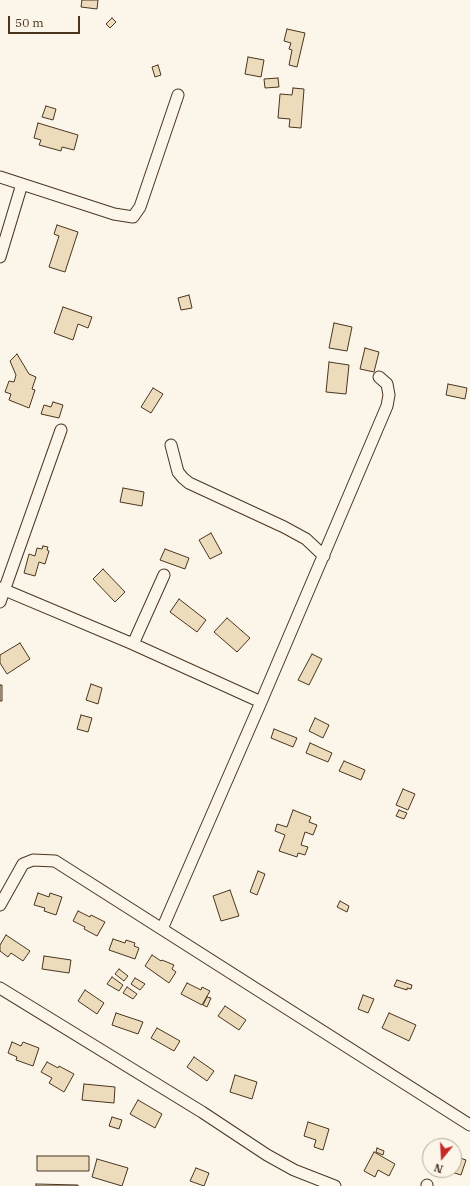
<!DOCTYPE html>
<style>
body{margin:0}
#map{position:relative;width:470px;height:1186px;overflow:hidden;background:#fbf6e9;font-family:"IBM Plex Serif",serif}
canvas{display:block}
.north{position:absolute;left:422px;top:1138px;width:40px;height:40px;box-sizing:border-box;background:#fbf6e9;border:1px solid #b4a999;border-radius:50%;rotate:198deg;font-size:11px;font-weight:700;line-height:16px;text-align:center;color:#4a3520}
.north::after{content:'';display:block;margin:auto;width:14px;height:18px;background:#c62828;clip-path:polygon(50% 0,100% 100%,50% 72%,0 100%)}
.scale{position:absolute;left:8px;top:16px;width:72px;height:18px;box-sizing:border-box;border:2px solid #4a3520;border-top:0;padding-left:5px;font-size:12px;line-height:14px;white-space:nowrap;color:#4a3520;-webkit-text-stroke:3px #fbf6e9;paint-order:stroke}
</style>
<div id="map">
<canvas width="470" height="1186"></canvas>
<div class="north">N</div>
<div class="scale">50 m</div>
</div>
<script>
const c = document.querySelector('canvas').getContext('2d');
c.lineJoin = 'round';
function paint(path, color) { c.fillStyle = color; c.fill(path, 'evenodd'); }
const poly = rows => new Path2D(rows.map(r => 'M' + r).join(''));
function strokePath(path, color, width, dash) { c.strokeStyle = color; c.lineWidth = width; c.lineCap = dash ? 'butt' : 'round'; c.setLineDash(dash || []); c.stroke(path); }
const building = poly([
 [82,0,98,0,97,9,81,7,82,0],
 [112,18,116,22,110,28,106,24,112,18],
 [287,29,305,33,297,67,289,65,292,50,289,49,291,43,284,41,287,29],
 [248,57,264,60,261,77,245,74,248,57],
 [158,65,161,75,155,77,152,67,158,65],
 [278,78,279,87,265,88,264,79,278,78],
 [293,88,304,89,301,128,289,127,290,119,278,118,280,94,292,95,293,88],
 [46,106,56,109,53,120,42,117,46,106],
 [38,123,78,135,74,150,62,147,61,151,39,145,41,140,34,138,38,123],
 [57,225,78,232,65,272,49,267,59,236,54,234,57,225],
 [189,295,192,308,181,310,178,298,189,295],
 [63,307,92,317,88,328,78,324,73,340,54,333,63,307],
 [334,323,352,327,347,351,329,348,334,323],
 [365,348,379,352,374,372,360,369,365,348],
 [17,354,29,374,36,377,32,389,35,390,29,408,9,400,11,394,5,392,9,381,14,382,16,375,10,361,17,354],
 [329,362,349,365,346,394,326,392,329,362],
 [448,384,467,388,465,399,446,395,448,384],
 [153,388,163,394,151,413,141,407,153,388],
 [53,402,63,405,59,418,41,414,44,405,51,407,53,402],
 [123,488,144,492,142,506,120,502,123,488],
 [211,533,222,553,210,559,199,540,211,533],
 [43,546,48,547,47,550,49,551,45,564,39,562,35,576,24,573,29,554,35,556,37,548,42,549,43,546],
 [165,549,189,558,185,569,160,560,165,549],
 [103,569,125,592,115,602,93,579,103,569],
 [179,599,206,620,197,632,170,612,179,599],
 [227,618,250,638,237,652,214,632,227,618],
 [20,643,30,659,7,674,0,663,0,655,20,643],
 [312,654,322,659,309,685,298,680,312,654],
 [91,684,102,688,98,704,86,700,91,684],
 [0,685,2,685,2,701,0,701,0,685],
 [81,715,92,718,88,732,77,729,81,715],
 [315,718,329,725,323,738,309,731,315,718],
 [274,729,297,738,293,747,271,738,274,729],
 [310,743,332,753,328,762,306,753,310,743],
 [344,761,365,770,361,780,339,771,344,761],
 [403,789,415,794,408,810,396,805,403,789],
 [293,810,311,817,309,822,317,825,313,835,305,832,301,845,308,847,305,855,298,853,297,857,279,851,285,835,275,831,277,824,287,827,293,810],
 [399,810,407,813,404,819,396,816,399,810],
 [258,871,265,874,257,895,250,892,258,871],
 [230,890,239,916,221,921,213,896,230,890],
 [38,893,49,897,50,893,62,897,56,915,44,911,45,908,34,905,38,893],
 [340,901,349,906,347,912,337,907,340,901],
 [78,911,90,917,91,915,105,922,97,936,84,929,85,927,73,921,78,911],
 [6,935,30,951,23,961,11,953,8,957,0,951,0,945,6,935],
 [113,939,125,943,126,940,135,943,134,946,139,948,135,959,109,950,113,939],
 [152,955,161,961,162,960,174,965,172,969,176,972,169,983,145,966,152,955],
 [44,956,71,960,69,973,42,969,44,956],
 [119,969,128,976,124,981,115,974,119,969],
 [112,977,123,985,119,991,107,984,112,977],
 [135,978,145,984,140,990,131,984,135,978],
 [397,980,412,985,411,989,407,988,407,990,394,986,397,980],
 [187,983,201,990,202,987,210,991,202,1005,181,994,187,983],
 [127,987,137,994,133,999,123,993,127,987],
 [85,990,104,1003,97,1014,78,1001,85,990],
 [363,995,374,999,368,1013,358,1009,363,995],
 [207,997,211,998,207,1007,203,1005,207,997],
 [225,1006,246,1020,239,1030,218,1016,225,1006],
 [116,1013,143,1022,138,1034,112,1025,116,1013],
 [389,1013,416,1025,409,1041,382,1028,389,1013],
 [157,1028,180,1041,174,1051,151,1038,157,1028],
 [12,1042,21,1046,23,1042,39,1048,33,1066,16,1060,17,1057,8,1053,12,1042],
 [194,1057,214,1071,207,1081,187,1067,194,1057],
 [47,1062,58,1068,59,1066,74,1074,64,1092,49,1083,52,1078,41,1072,47,1062],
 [235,1075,257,1082,252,1099,230,1092,235,1075],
 [84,1084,115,1087,114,1103,82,1100,84,1084],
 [138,1100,162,1114,155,1128,130,1114,138,1100],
 [112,1117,122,1120,119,1129,109,1126,112,1117],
 [308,1122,329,1129,323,1150,314,1147,316,1140,304,1136,308,1122],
 [377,1148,384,1151,383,1155,376,1152,377,1148],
 [374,1152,395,1164,389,1176,378,1170,375,1177,364,1171,374,1152],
 [37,1156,89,1156,89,1171,37,1171,37,1156],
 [454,1156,466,1160,461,1175,445,1170,454,1170,454,1156],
 [97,1159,128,1168,122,1186,92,1177,97,1159],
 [196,1168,209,1173,204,1186,190,1181,196,1168],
 [36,1184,78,1185,78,1186,36,1186,36,1184]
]);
paint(building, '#ecdcbc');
strokePath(building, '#4a3520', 1);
const minor = poly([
 [0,177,114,214,133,217,140,207,178,95],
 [0,257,22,184],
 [171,445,178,472,183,478,189,483,284,527,306,539,324,556],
 [0,588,133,644,261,702,162,929],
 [0,602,61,430],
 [133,644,164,575],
 [261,702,387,406,389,395,387,384,379,377],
 [0,905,23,864,33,860,55,861,470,1125],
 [0,988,202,1112,267,1155,294,1170,335,1186],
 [427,1186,427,1185]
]);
strokePath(minor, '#4a3520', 13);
strokePath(minor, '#fbf6e9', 11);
</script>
